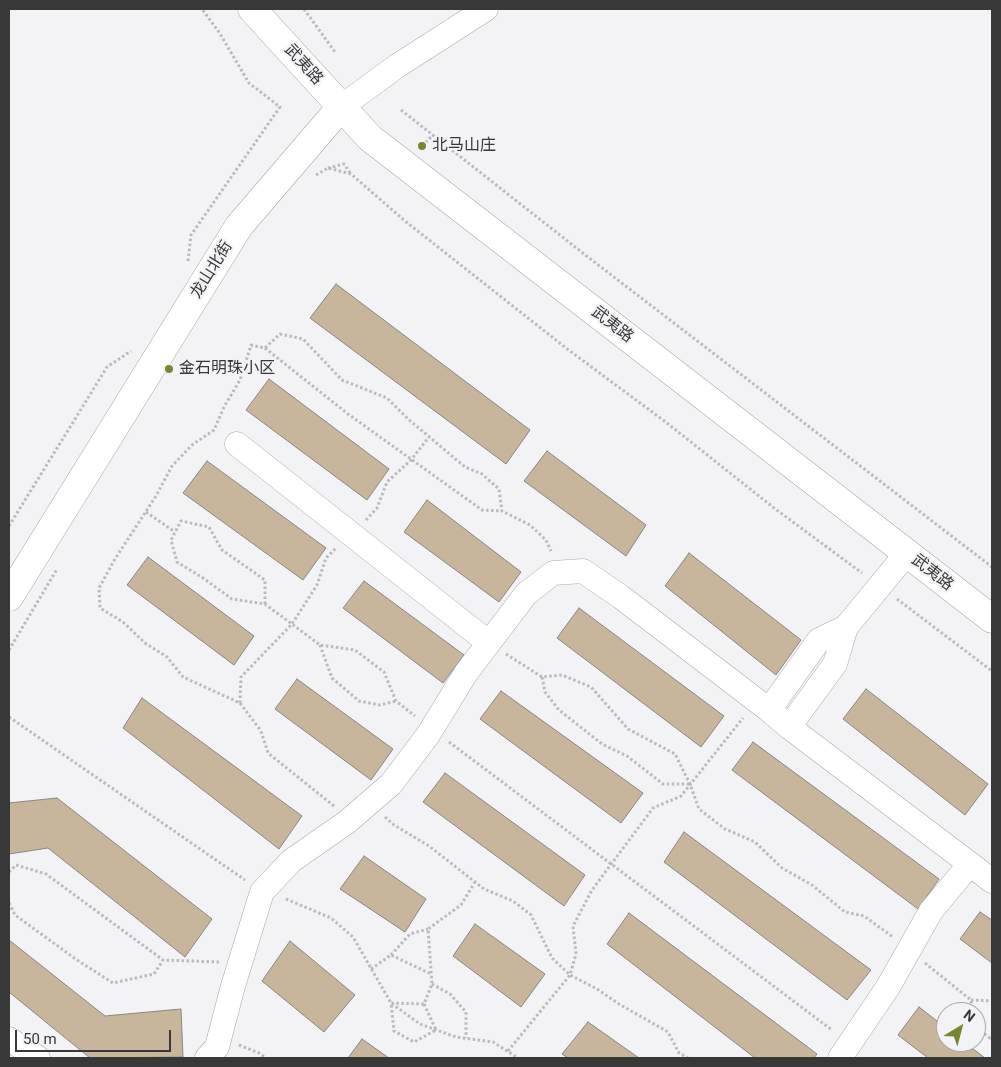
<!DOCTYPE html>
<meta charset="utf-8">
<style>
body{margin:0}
#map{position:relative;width:1001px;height:1067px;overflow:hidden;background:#f3f3f6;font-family:Roboto,sans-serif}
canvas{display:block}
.frame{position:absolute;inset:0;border:10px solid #383839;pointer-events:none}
.north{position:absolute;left:936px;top:1002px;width:50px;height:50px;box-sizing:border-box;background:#f3f3f6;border:1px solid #a8a8aa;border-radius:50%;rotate:37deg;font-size:14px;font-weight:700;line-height:20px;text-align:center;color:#383839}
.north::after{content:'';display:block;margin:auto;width:18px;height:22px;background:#788634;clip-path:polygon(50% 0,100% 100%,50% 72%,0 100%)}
.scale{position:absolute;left:15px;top:1030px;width:156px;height:22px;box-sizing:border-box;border:2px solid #383839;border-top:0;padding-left:6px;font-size:15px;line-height:18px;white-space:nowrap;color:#383839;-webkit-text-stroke:4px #f3f3f6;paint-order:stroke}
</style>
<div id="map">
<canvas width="1001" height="1067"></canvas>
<div class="frame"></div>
<div class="north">N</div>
<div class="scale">50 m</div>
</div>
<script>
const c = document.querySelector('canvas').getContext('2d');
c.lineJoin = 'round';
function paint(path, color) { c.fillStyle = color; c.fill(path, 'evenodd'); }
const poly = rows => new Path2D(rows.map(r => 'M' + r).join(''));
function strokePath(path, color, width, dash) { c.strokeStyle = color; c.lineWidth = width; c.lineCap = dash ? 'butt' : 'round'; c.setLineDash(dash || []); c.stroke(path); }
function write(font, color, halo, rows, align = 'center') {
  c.font = font + ' Roboto,"Noto Sans SC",sans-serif'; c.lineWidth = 4.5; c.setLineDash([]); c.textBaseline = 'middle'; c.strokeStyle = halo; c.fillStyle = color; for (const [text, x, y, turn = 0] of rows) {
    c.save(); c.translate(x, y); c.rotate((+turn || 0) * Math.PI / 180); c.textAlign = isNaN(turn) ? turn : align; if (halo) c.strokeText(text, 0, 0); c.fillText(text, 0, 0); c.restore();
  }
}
const building = poly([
 [336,284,530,430,506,464,310,318,336,284],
 [269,379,389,469,367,500,246,410,269,379],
 [547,451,646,525,626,556,524,481,547,451],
 [207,461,326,548,303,580,183,493,207,461],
 [427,500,521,572,499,602,404,532,427,500],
 [689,553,801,640,776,675,665,586,689,553],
 [148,557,254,636,234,665,127,585,148,557],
 [364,581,464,655,443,683,343,608,364,581],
 [579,608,724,716,701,747,557,638,579,608],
 [297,679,393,749,371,780,275,709,297,679],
 [866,689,988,784,965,815,843,719,866,689],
 [501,691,643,793,621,823,480,719,501,691],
 [142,698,302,816,279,849,123,728,142,698],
 [753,742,939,879,918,909,732,770,753,742],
 [445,773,585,875,564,906,423,802,445,773],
 [57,798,212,919,185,957,48,848,9,854,9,803,57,798],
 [684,832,871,970,847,1000,664,862,684,832],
 [364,856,426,899,405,932,340,889,364,856],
 [980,912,992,920,992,963,960,939,980,912],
 [629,913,817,1054,814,1058,755,1058,607,944,629,913],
 [475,924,545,974,521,1007,453,956,475,924],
 [9,940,105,1016,181,1009,183,1057,90,1058,9,992,9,940],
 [290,941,355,995,324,1032,262,981,290,941],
 [919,1007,946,1028,946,1042,964,1042,985,1058,928,1058,898,1035,919,1007],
 [588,1022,639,1058,568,1058,562,1054,588,1022],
 [362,1039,389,1058,348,1058,362,1039]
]);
paint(building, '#c7b59c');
strokePath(building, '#888684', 1);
const minor = poly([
 [341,107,397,66,486,9],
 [237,444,489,643],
 [846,627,835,664,789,727,769,710,819,640,846,627,907,553],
 [789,727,970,864],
 [9,1039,38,1058],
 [207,1058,217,1047,233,986,262,892,291,861,347,822,391,784,428,735,466,673,526,594,553,573,583,571,621,597,769,710],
 [840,1058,888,987,931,911,970,864,992,881]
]);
const secondary = poly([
 [252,9,370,138,992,619],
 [9,597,239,226,341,107]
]);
strokePath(minor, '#a8a8ab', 25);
strokePath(secondary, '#a8a8ab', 29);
strokePath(poly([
 [304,9,335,52],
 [401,110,584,254,992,567],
 [422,146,433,135],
 [328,168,344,164,351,174],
 [316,175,328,168,351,174,405,221,566,348,667,423,774,508,862,573],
 [188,261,191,235,280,107,249,83,219,32,202,9],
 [265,348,348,414,482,510,502,511],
 [146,512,175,532],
 [366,520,377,508,387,482,411,460,429,437],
 [9,526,107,367,131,351],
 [897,599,992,671],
 [265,604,265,580,222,550,209,527,181,521,171,540,177,562,203,578,232,599,265,604,320,645,355,650,384,672,396,701,415,716],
 [320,645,332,678,359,701,380,705,396,701],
 [9,650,57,569],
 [506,654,542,677,562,675,591,687,628,729,675,754,690,784,699,809,725,829,755,842,782,868,812,885,845,912,864,916,893,937],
 [542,677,545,692,559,710,602,744,627,756,663,784,690,784],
 [240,703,241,677,292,624,317,585,326,558,336,548],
 [9,717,245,880],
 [449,742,832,1030],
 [334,806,268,753,261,731,240,703,183,677,167,657,145,643,123,622,100,608,99,588,115,559,156,496,172,466,192,445,214,430,224,407,240,380,251,345,265,348,280,334,303,339,342,380,387,398,408,419,465,467,482,474,499,489,502,511,530,525,546,540,551,551],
 [385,817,394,825,429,846,484,889,513,901,531,915,552,958,570,975,597,989,619,1004,668,1032,679,1053,688,1058],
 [9,872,16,865,46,874,163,960,219,962],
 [286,899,331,918,353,937,391,1003,420,1024,456,1037,493,1042,518,1058],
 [9,903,15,915,77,960,113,983,154,974,163,960],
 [391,955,410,934,428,929],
 [925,963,971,1000,972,1012],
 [371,969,391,955,431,974],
 [432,984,450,994,466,1012,466,1038],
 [971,1000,992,1001],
 [424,1004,436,1030,414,1042,394,1031,391,1003,424,1004,432,984,428,929,461,905,475,882],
 [976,1028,990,1038,992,1036],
 [239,1045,259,1053,266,1058],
 [508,1051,570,975,576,954,573,926,592,890,653,808,681,796,743,718]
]), '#bababd', 3, [2.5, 2.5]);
strokePath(minor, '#fff', 24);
strokePath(secondary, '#fff', 28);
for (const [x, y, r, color] of [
 [422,146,5,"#788634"],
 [169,369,5,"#788634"]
]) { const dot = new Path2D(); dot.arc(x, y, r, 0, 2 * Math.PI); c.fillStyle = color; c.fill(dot); strokePath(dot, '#f3f3f6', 2); }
write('16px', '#383839', '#f3f3f6', [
 ["武夷路",303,65,48],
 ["龙山北街",212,270,-58],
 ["武夷路",612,325,38],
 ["武夷路",932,573,38]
]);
write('16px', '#383839', '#f3f3f6', [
 ["北马山庄",432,146],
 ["金石明珠小区",179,369]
], 'left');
</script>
